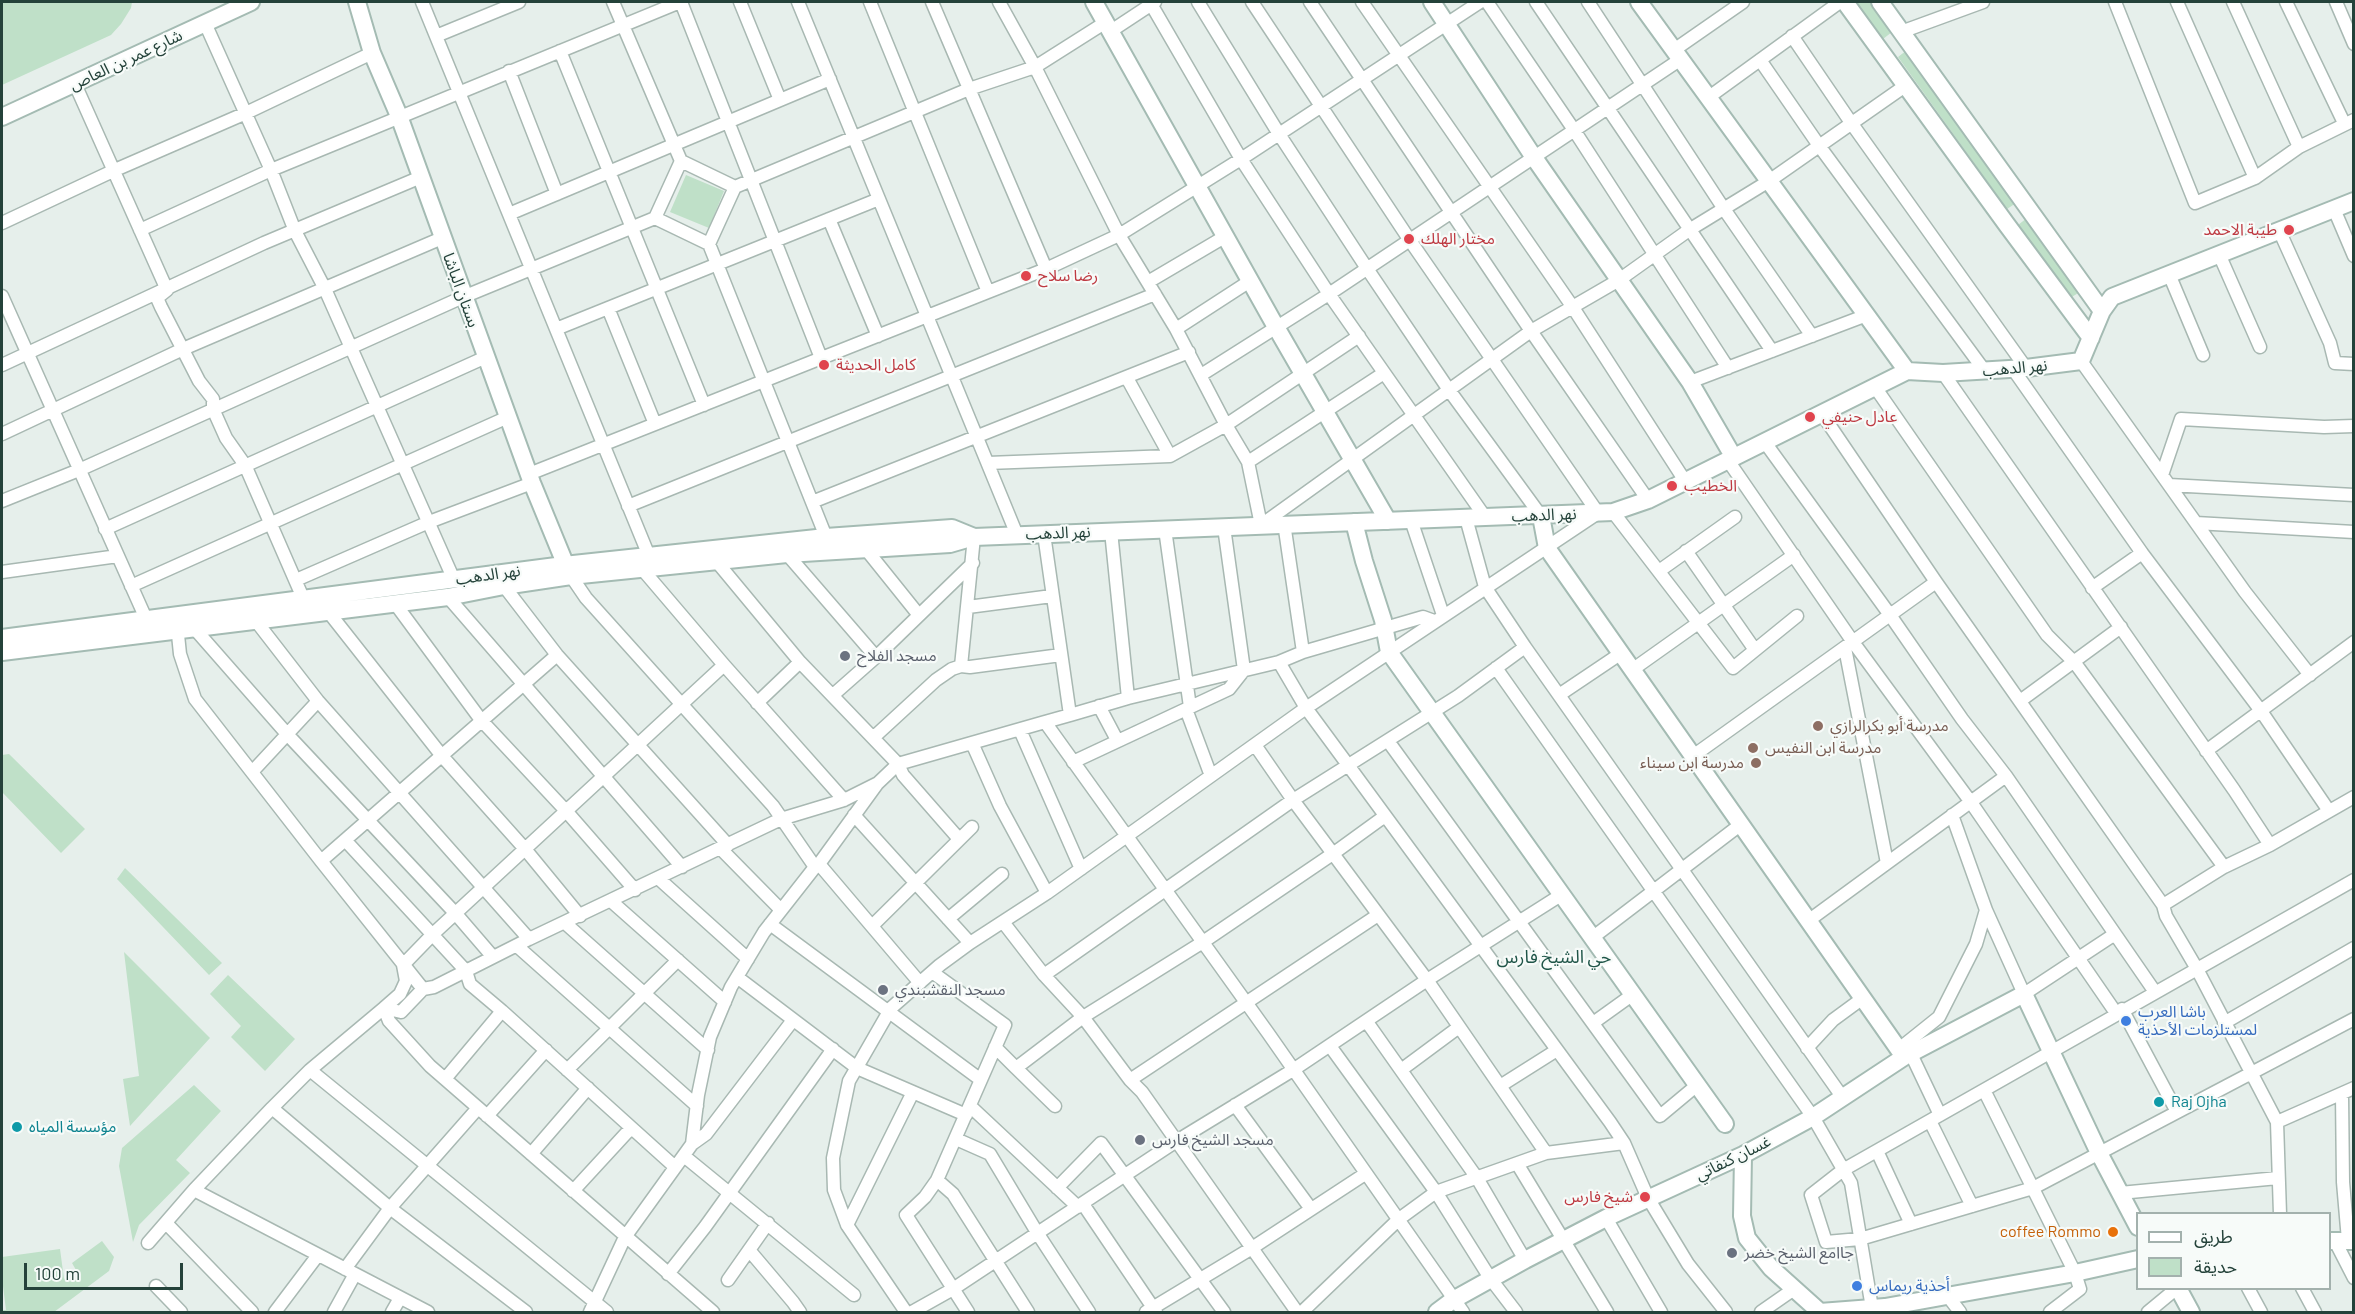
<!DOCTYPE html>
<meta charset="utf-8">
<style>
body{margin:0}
#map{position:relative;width:2355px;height:1314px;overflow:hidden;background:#e6efeb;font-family:Barlow,"Noto Sans Arabic",sans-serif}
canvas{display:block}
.frame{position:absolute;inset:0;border:3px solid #24423a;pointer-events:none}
.legend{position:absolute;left:2136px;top:1212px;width:195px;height:78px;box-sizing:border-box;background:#f7fbf9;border:2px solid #a3b1ad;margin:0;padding:8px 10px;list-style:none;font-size:18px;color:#24423a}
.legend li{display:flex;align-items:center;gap:12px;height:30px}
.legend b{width:30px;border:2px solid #a3b1ad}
.scale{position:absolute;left:24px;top:1263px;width:159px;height:27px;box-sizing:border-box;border:3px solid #24423a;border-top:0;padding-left:8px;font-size:18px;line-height:21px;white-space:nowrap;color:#24423a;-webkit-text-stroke:4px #f7fbf9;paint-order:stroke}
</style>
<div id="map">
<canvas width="2355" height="1314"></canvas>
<div class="frame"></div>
<ul class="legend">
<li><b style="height:8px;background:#fff"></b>طريق</li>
<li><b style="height:16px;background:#bfe0c8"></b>حديقة</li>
</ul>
<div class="scale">100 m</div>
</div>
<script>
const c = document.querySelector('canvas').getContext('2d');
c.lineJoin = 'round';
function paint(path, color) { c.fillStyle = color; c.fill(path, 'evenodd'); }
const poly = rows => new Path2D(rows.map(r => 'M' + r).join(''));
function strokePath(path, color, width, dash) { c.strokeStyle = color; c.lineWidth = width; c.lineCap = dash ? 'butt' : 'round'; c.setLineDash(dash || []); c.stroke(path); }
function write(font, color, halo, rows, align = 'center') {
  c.font = font + ' Barlow,"Noto Sans Arabic",sans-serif'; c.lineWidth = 4.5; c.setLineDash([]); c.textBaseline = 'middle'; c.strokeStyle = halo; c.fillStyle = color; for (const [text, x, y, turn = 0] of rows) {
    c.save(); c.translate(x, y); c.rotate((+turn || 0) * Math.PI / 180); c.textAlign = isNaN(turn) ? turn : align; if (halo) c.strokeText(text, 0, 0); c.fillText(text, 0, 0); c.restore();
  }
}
paint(poly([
 [2,2,132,2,131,8,121,24,111,35,2,85],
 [1856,2,1871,2,1892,32,1883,39],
 [1907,50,2016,203,2007,209,1898,57],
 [686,175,724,191,709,228,670,212],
 [2027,218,2080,292,2070,298,2018,225],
 [9,754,85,829,61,853,2,792,2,755],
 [125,868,222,963,209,975,117,879],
 [124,952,210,1038,130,1126,123,1079,139,1076],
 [228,975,295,1039,265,1071,231,1037,241,1026,210,994],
 [194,1085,221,1111,176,1160,190,1173,139,1225,133,1242,119,1166,122,1148],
 [102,1241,114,1257,109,1271,54,1312,2,1312,2,1310,6,1310,2,1278,2,1257,60,1249,64,1279,76,1270,72,1263]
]), '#bfe0c8');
const street = poly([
 [422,2,649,556],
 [613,2,681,161,735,187,709,244],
 [681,2,821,358],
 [740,2,780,100],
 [798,2,1017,535],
 [870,2,988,292],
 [932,2,1046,269],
 [999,2,1035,67,1119,235,1176,329,1226,425,1248,462,1261,525,1531,331,1619,280,1689,230,1769,181,1905,86],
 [1198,2,1279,134,1366,267,1449,390,1541,516],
 [1310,2,1531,331,1648,500],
 [1362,2,1572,306,1685,481],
 [1487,2,1574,130,1728,368],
 [1536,2,1772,351],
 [1588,2,1724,209,1812,336],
 [2115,2,2195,203,2255,178,2299,147,2354,120],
 [2177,2,2255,178],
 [2233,2,2299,147],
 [2286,2,2344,123],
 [2336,2,2354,44],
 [1151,4,1241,159,1329,294,1485,517],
 [205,23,271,170,295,231,325,289,454,580],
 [1111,31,1155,2],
 [1901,32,1983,2],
 [436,36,519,2],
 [1792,36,1852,124,2026,368],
 [1674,50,1743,2],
 [560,51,704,405],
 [1760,60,1820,147,1984,370],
 [509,71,557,194],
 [75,84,167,290,157,298,161,307,199,381,213,399,213,409,226,438,245,465,303,598],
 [1709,97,1840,2],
 [681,161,655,218,709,244,826,537],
 [735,187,969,89,1035,67,1106,22],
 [2334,209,2354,256],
 [509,214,830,79],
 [829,219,878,336],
 [2,223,115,170,246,113,372,53],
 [140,230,271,170,680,2],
 [2279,230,2330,343,2335,363,2354,364],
 [2219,254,2260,347],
 [2169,274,2203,355],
 [1148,282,1226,236],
 [2,296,147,621],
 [608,308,655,424],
 [556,329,879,199],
 [1176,329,1250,281],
 [2081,361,2245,592,2310,675],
 [2,365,264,243,421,177],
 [2013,369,2142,553,2261,711,2329,811],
 [1943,373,2234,790,2270,845],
 [1201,375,1329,294,1681,59],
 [1127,378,1170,456],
 [1690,382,1867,315],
 [1875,387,2047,635,2075,663,2224,867],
 [1822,414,1936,582,2163,905,2166,916,2197,969,2277,1122,2280,1214],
 [2,434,183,349,442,238],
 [1764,441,1890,615,1962,719,2006,776,2155,992],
 [1727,459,1853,642,1970,801,2116,1013],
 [1248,462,1384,373],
 [988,463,1170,456,1226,425,1359,336],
 [529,474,1046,269,1119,235,1241,159,1480,2],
 [2162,475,2181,419,2324,427,2354,426],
 [2169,485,2354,495],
 [2,501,79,470,463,297,655,218],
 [812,502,1189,352],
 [628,506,1155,294],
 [1613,512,1733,668,1797,616],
 [1466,518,1485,587,1525,647,1843,1098],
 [1411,520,1443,615],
 [1284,523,1303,652],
 [2196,523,2354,532],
 [105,529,486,357],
 [1165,529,1190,707],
 [1111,531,1128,698],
 [1044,534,1070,715,1045,722,1268,1033,1463,1312],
 [865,548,918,614],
 [1686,551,1755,650],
 [787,554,876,657],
 [717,562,800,662,898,764,903,775,959,839],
 [643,570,724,665,844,800],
 [1659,571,1735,517],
 [2,572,118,556],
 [571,576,586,598,773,806,815,867],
 [296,580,429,522,532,483],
 [131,586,508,417],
 [504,586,557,655,728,845],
 [2092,588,2142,553],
 [448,597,682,867],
 [394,602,481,720,567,812,635,890],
 [968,607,1052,596],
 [327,610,442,756,525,849,580,916],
 [256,621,318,701,529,939],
 [177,625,180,654,195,699,321,861,423,989],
 [194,628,287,734,456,914,493,957],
 [1845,648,1887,863],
 [1279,662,1306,708,1348,765,1610,1122,1624,1143,1648,1198,1688,1264,1726,1312],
 [961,666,970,667,1061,655],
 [1496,668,1813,1117,1851,1183,1872,1308],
 [1632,670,1794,555],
 [833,695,876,657,973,563],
 [1559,695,1620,654],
 [2020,701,2121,627],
 [757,703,800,662],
 [1099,706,1117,740],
 [1186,709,1211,776],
 [1070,715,1128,698,1279,662,1303,652,1423,617,1434,621],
 [1020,730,1081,869],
 [874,737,936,680,952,669,961,666,974,537],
 [1388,741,1660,1116,1696,1086],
 [972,743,1000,806,1047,893],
 [1255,745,1293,800,1427,980,1546,1153],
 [2206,751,2354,642],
 [1693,756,1936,582],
 [1073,762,1229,689,1244,670,1224,527],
 [252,772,318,701],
 [854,815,970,943],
 [1952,815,1986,910],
 [345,840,466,971,470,984,502,1011,675,1167],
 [721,849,781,910],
 [321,861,557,655],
 [819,864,920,983],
 [658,878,748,959],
 [2354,880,1843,1170,1811,1195,1826,1242,1860,1239,2033,1188,2354,1019],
 [611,901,725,1002],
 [2163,905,2224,867,2270,845,2354,797],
 [948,919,1002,874],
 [1808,921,2006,776],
 [1003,922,1044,975,1083,1017,1130,1080,1142,1092,1297,1312],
 [565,923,708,1050],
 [770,924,981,1080],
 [872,926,972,827],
 [1592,938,1740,825],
 [517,946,697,1106],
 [932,972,1005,1025,937,1180,925,1197,906,1215,968,1312],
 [1044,975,1293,800,1458,696,1525,647],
 [737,977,857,1068,966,1115],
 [2122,1009,2177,1112],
 [1367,1022,1477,1178,1525,1260],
 [1593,1023,1632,995],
 [2224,1023,2354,948],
 [1330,1046,1436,1192,1490,1278,1516,1312],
 [995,1047,1016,1068,1083,1017,1203,942,1334,853,1385,816],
 [1807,1048,1833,1020,1863,998],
 [1899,1049,1939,1017,1976,944,1986,910,2024,994,2115,934],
 [1911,1054,1940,1115],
 [1016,1068,1055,1106],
 [310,1070,607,1312],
 [567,1070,678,960],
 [1401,1070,1459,1027],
 [445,1079,502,1011],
 [1130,1080,1378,915],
 [1500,1086,1557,1050],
 [1984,1090,2075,1273,2080,1289,2050,1312],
 [2342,1095,2343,1182,2348,1240],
 [1235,1105,1311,1209],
 [970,1106,1078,1207],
 [272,1108,390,1208,526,1312],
 [487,1116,546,1050],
 [1930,1121,1972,1206],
 [2277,1122,2354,1088],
 [956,1139,990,1154,1038,1234,1089,1312],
 [692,1144,706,1134,793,1020],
 [1877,1151,1911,1224],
 [531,1154,588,1088],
 [684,1156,854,1295],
 [1518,1165,1607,1312],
 [937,1180,953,1194,1028,1312],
 [1057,1188,1101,1143,1224,1312],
 [194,1190,428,1312],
 [573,1191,631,1128],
 [2120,1193,2278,1178],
 [1083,1204,1156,1312],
 [1606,1218,1661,1312],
 [166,1223,252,1312],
 [847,1225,913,1092],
 [2335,1241,2354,1278],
 [148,1243,194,1190,272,1108,310,1070,384,1008,401,1012,423,989,434,987,529,939,781,819,844,800,878,783,898,764,1045,722],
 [749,1250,793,1302,800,1312],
 [345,1269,390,1208,478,1108],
 [668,1274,705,1227,833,1049],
 [728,1280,768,1223],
 [156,1286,181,1312],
 [2248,1288,2261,1312],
 [2302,1288,2315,1312],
 [1947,1295,1960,1312],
 [275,1312,318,1255],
 [334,1312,355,1274],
 [392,1312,400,1298],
 [590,1312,625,1237,692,1144,698,1095,710,1037,731,987,764,932,815,867,819,864,877,784],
 [713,1312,430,1066,389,1021,384,1008,400,994,406,981,403,965,433,934,724,665],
 [906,1312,847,1225,834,1190,833,1158,849,1081,891,1008,940,965,970,943,1047,893,1306,708,1598,513,1409,239,1252,2],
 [912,1312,953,1289,1175,1142,1293,1070,1427,980,1561,895],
 [1146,1312,1252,1248,1365,1174],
 [1302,1312,1399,1219,1436,1192,1546,1153,1624,1143],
 [1761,1312,1794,1289],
 [2148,1312,2177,1288]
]);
const secondary = poly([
 [357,2,372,53,399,116,532,483,569,573],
 [1094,2,1276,327,1388,521],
 [1432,2,1533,156,1690,382,1733,456],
 [1639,2,1907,371],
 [1845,2,2007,225,2091,338],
 [1880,2,2102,311],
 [2,117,251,2],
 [1541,516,1547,548,1904,1057],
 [1354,522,1364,561,1383,620,1389,652,1725,1124],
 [2,638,564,565,826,537,952,528,974,537],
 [2,652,448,597,504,586,571,576,787,554,950,544,974,537,1613,512,1648,500,1907,371,1943,373,2026,368,2081,361,2102,311,2112,297,2354,201],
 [1743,1155,1742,1216,1747,1238,1771,1268,1820,1312,1885,1307,2075,1273,2138,1259],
 [2330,1241,2354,1241],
 [2178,1288,2191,1312],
 [1437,1312,1453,1300,1525,1260,1606,1218,1743,1155,1813,1117,1904,1057,2024,994,2099,1153,2138,1227]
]);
strokePath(street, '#a8b8b2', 15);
strokePath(secondary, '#a4bbb3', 20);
strokePath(street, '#fff', 12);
strokePath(secondary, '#fff', 16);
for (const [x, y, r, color] of [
 [2289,230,6,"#e0444e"],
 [1409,239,6,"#e0444e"],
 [1026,276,6,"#e0444e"],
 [824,365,6,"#e0444e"],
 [1810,417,6,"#e0444e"],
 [1672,486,6,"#e0444e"],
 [845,656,6,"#6b7280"],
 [1818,726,6,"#8d6e63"],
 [1753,748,6,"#8d6e63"],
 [1756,763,6,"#8d6e63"],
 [883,990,6,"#6b7280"],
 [2126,1021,6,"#3f7fe0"],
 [2159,1102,6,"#0f9aa8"],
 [17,1127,6,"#0f9aa8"],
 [1140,1140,6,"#6b7280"],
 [1645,1197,6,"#e0444e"],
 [2113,1232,6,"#e8710a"],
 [1732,1253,6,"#6b7280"],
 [1857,1286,6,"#3f7fe0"]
]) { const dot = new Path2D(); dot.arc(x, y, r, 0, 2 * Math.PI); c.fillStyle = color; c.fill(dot); strokePath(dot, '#f7fbf9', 2); }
write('16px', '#24423a', '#f7fbf9', [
 ["شارع عمر بن العاص",126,60,-25],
 ["بستان الباشا",461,290,70],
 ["نهر الدهب",2015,368,-5],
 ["نهر الدهب",1544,515,-2],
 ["نهر الدهب",1058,533,-2],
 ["نهر الدهب",488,575,-8],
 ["غسان كنفاتي",1733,1158,-26]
]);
write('16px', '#be3a42', '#f7fbf9', [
 ["طيبة الاحمد",2277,230,"right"],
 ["مختار الهلك",1421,239],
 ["رضا سلاح",1038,276],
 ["كامل الحديثة",836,365],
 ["عادل حنيفي",1822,417],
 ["الخطيب",1684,486],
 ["شيخ فارس",1633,1197,"right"]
], 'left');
write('16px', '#5b616d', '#f7fbf9', [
 ["مسجد الفلاح",857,656],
 ["مسجد النقشبندي",895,990],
 ["مسجد الشيخ فارس",1152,1140],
 ["جاامع الشيخ خضر",1744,1253]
], 'left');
write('16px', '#785e54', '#f7fbf9', [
 ["مدرسة أبو بكرالرازي",1830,726],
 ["مدرسة ابن النفيس",1765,748],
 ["مدرسة ابن سيناء",1744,763,"right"]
], 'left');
write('16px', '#366cbe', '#f7fbf9', [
 ["باشا العرب",2138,1012],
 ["لمستلزمات الأحذية",2138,1030],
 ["أحذية ريماس",1869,1286]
], 'left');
write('16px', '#0d838f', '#f7fbf9', [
 ["Raj Ojha",2171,1102],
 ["مؤسسة المياه",29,1127]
], 'left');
write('16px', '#c56008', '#f7fbf9', [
 ["coffee Rommo",2101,1232]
], 'right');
write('18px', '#1f5548', '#f7fbf9', [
 ["حي الشيخ فارس",1554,957]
]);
</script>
